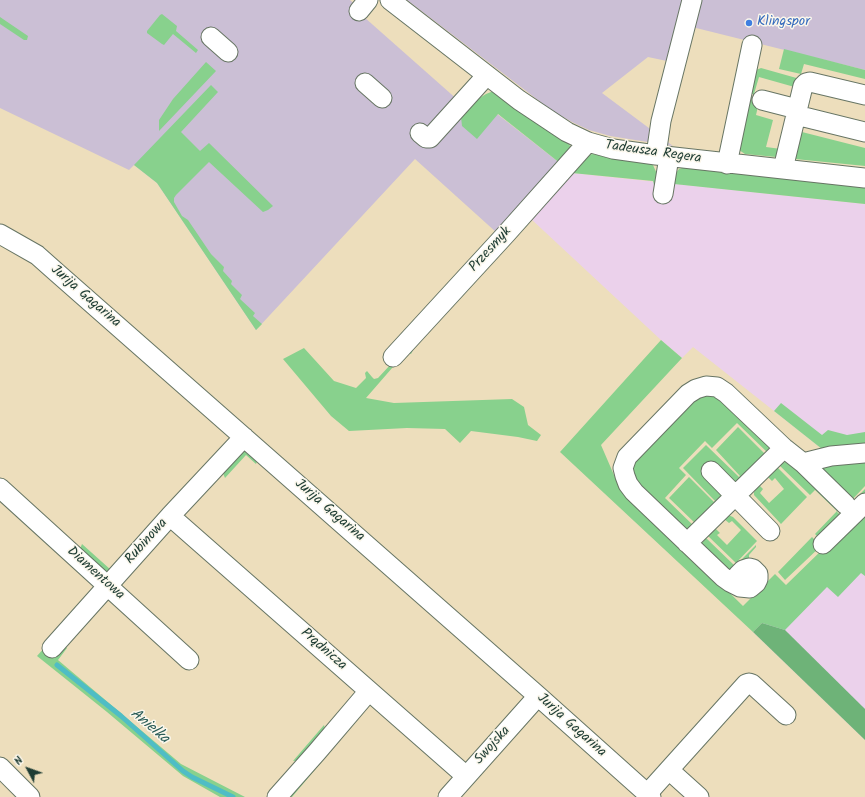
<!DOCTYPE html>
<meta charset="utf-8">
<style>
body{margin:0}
#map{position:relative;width:865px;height:797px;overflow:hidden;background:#eddebc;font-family:Kalam,sans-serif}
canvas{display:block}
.north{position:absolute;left:8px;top:749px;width:40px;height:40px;-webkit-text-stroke:3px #fbf7ec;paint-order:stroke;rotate:311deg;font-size:11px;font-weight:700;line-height:16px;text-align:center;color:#1f3d34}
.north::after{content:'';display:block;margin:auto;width:14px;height:18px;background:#1f3d34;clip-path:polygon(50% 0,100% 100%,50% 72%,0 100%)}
</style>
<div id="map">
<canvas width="865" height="797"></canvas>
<div class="north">N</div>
</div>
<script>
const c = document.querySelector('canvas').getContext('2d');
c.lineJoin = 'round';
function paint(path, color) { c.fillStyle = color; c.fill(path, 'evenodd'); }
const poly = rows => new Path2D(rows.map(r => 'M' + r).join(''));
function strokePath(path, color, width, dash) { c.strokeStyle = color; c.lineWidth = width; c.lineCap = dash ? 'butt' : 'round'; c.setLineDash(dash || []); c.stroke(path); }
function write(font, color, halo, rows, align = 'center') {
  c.font = font + ' Kalam,sans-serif'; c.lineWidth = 3; c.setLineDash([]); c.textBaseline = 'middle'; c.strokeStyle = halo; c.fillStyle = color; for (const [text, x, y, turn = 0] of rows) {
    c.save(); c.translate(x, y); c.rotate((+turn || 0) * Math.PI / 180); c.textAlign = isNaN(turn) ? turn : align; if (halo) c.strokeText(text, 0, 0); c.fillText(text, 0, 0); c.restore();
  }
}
paint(poly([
 [572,173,865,204,865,441,826,452,693,347,682,358,661,340,530,218],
 [865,520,865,740,753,632]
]), '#ebd1eb');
paint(poly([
 [0,0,350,0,366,14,364,17,468,109,478,99,561,164,497,233,415,159,256,330,157,183,134,165,129,170,0,108],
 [407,0,865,0,865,70,676,23,667,61,648,57,602,93,673,146,610,136,589,130,572,122,551,110]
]), '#cbbfd5');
paint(poly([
 [162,14,177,26,176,31,198,50,196,53,173,34,164,45,162,44,147,33,147,31,160,15],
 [0,17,28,36,27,40,24,40,0,24],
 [784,49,865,70,865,79,804,64,801,74,779,69],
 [206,62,216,71,159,131,159,120,173,99],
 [761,68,800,79,798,88,759,77,754,94,750,94,756,70],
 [211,85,218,92,181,132,200,151,209,143,273,206,268,210,263,212,209,162,176,195,174,198,174,202,182,216,188,220,211,254,224,267,223,271,232,281,231,284,242,295,240,299,255,313,253,316,262,324,256,330,157,183,134,165],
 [491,92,496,92,534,121,567,142,571,147,572,150,561,164,498,114,477,139,462,126,461,117,478,99,486,94],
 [749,99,759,102,756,115,773,120,766,147,781,149,776,157,745,154,739,150],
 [798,131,865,148,865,166,795,159],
 [593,154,648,163,653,165,657,174,656,193,653,181,572,173,587,155],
 [685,167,865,186,865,204,674,184,675,174,679,169],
 [661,340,682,358,601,445,617,482,743,606,775,574,786,585,865,508,865,576,861,573,838,597,827,587,785,630,762,623,753,632,560,452],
 [304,348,334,381,356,388,366,378,365,373,367,371,372,377,374,379,378,378,404,350,408,348,413,350,411,354,406,352,366,398,394,403,512,399,524,407,528,425,541,435,537,441,518,437,471,431,460,443,445,429,407,428,349,431,331,416,283,359],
 [710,389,771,447,769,454,737,423,712,448,705,441,679,468,686,475,665,498,695,527,687,531,635,488,629,461,691,396],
 [781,403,822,435,828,430,847,435,865,432,865,446,827,453,774,411],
 [738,427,767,456,725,493,697,525,669,498,689,477,714,502,715,501,683,468,706,445,739,477,740,476,716,450],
 [247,450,258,459,256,464,246,455,225,478,223,473,242,453],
 [865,459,865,486,850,502,823,470,825,467],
 [785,462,789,462,842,507,837,512,842,516,851,503,865,489,865,497,821,540,815,534,837,511,815,490,810,495,779,465],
 [777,467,807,497,781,524,754,495,754,492,759,485,763,489,760,493,769,503,784,489,775,478,772,481,767,476],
 [728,515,733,517,757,541,736,563,708,536,715,528,720,533,717,535,727,545,741,530,732,521,729,523,724,519],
 [812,537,821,546,785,580,778,572],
 [706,538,735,566,756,545,756,547,749,555,749,558,734,573,730,575,700,545],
 [82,544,111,570,107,573,80,549],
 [61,644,67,648,58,660,181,764,245,797,220,797,183,776,107,712,37,656,45,647],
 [372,702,292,797,284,797,363,706],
 [324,725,327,736,305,760,293,761]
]), '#88d18d');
paint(poly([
 [762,623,785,630,865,709,865,740,753,632]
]), '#6eb378');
strokePath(poly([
 [57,665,121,716,183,771,192,777,233,797]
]), '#4fbdc5', 5);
const minor = poly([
 [390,0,519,100,567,132,588,142,613,149,656,155,865,178],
 [359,11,368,0],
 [211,37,228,52],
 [365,83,382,98],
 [762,100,797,109],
 [796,115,803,86,806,83,810,82,865,95],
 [420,133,426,138,430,138,487,75],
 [656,155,661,121,692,0],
 [727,164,752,45],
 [783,169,796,115,865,132],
 [663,194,669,157],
 [0,234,37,255,55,271,538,696,651,797],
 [393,357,506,234,588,142],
 [803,463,846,505],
 [711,471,770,531],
 [0,488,189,660],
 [170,516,466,776],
 [687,543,784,448],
 [823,544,865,503],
 [735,584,738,575,743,570,749,568,753,569,758,574,758,579,756,583,750,588,740,587,730,582,723,577,634,492,628,484,625,476,623,468,627,457,688,394,696,389,706,386,717,387,726,393,784,448,803,463,831,456,865,453],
 [52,648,170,516,244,437],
 [0,767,30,797],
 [669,770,699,797],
 [647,794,746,684,749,683,752,684,786,715],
 [277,797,317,752,369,691],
 [448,797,538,696]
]);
strokePath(minor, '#677564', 21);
strokePath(minor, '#fff', 19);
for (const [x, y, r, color] of [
 [749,23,4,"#3f7fe0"]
]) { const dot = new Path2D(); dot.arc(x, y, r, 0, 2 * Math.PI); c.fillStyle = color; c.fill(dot); strokePath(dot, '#fbf7ec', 1.5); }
write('14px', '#366cbe', '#fbf7ec', [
 ["Klingspor",757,23]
], 'left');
write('14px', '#1f3d34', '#fbf7ec', [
 ["Tadeusza Regera",653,153,8],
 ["Przesmyk",491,250,-48],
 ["Jurija Gagarina",85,297,41],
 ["Jurija Gagarina",329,511,41],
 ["Rubinowa",147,542,-48],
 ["Diamentowa",95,574,42],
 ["Prądnicza",323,650,41],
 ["Jurija Gagarina",571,726,42],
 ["Swojska",493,746,-48]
]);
write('italic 15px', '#2b5d58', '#fbf7ec', [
 ["Anielka",149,727,40]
]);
</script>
